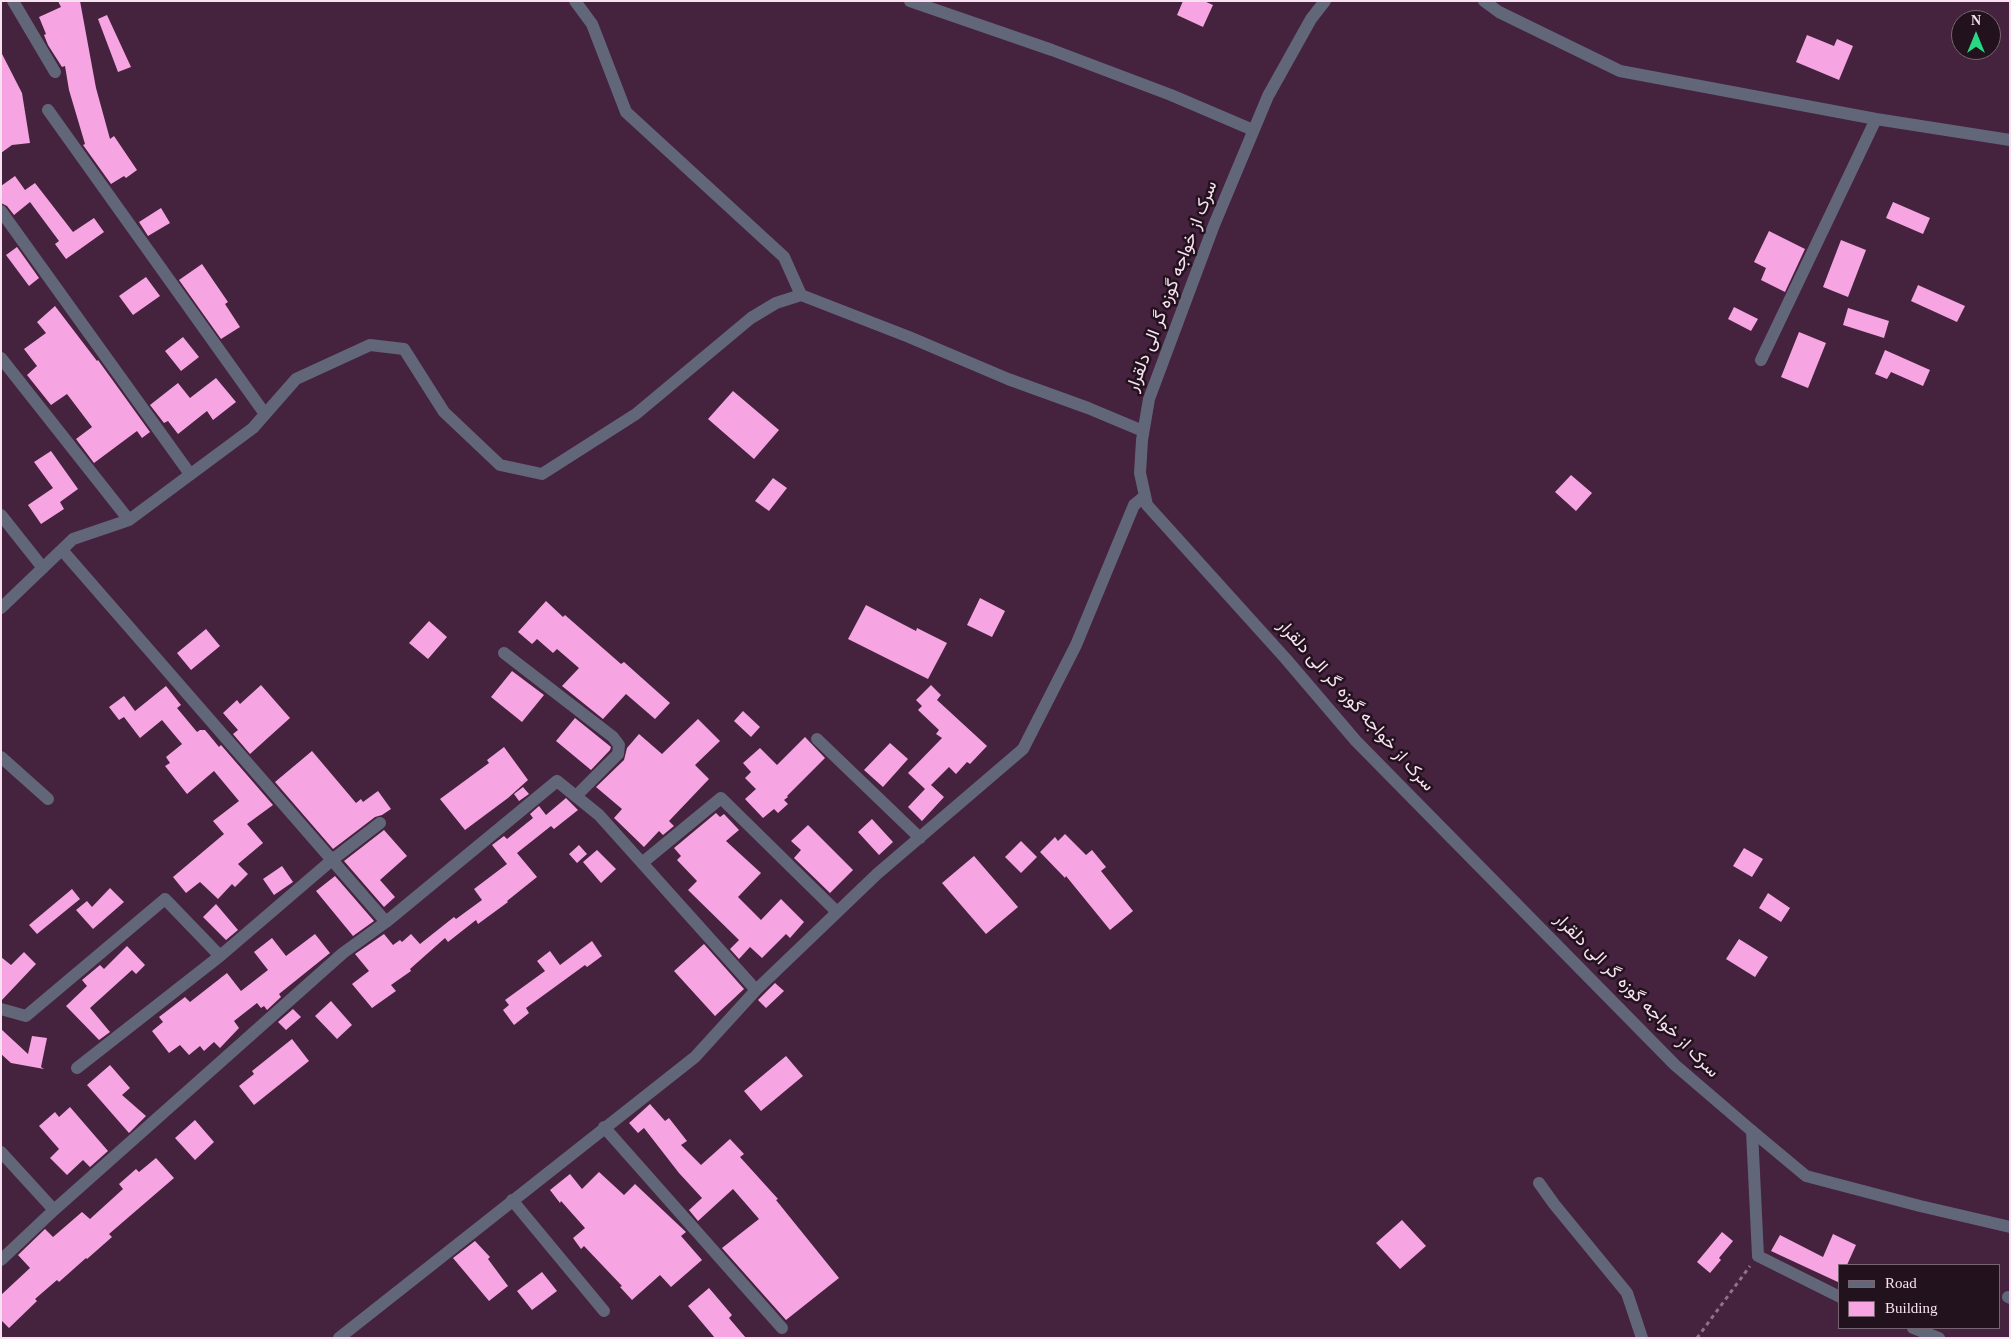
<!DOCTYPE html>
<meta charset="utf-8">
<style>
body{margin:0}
#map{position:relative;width:2011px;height:1339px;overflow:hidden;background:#45223d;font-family:Georgia,serif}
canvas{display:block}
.frame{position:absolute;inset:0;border:2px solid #f8e1f1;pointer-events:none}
.legend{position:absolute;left:1838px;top:1264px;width:162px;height:65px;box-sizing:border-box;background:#22121e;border:1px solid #786572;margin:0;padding:6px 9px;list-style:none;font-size:15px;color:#f8e1f1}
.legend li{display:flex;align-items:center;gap:10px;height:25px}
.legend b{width:25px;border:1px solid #786572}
.north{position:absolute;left:1951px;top:10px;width:50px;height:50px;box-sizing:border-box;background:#22121e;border:1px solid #786572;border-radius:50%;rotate:0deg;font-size:14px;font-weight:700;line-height:20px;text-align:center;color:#f8e1f1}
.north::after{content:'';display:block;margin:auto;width:18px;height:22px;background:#27d885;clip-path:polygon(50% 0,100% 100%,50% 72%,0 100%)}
</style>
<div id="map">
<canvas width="2011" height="1339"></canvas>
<div class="frame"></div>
<ul class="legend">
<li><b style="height:6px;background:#626679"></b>Road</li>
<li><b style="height:14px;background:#f7a5e2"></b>Building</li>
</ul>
<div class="north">N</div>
</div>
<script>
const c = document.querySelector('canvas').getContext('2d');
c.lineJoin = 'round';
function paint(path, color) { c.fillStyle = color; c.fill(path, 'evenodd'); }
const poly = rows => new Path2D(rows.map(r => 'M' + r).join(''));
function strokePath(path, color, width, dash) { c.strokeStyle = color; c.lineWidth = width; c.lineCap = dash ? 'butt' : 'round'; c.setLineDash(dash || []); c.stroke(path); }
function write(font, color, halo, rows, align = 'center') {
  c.font = font + ' Georgia,Vazirmatn,serif'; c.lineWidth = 5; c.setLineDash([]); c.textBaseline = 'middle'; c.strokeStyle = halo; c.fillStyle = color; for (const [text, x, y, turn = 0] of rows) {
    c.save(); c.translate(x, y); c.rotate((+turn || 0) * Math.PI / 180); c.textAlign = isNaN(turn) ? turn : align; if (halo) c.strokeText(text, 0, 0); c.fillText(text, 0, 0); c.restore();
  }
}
paint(poly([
 [58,1,80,1,96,88,110,139,114,136,137,170,126,178,124,176,111,184,83,145,85,144,69,90,65,66,62,67,48,45,44,35,46,34,39,17,61,7],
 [1183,1,1204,1,1213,5,1203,27,1177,15],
 [107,15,131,67,118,72,98,19],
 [1807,35,1834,46,1837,39,1853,46,1839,80,1796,62],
 [1,52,22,93,30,143,12,145,1,153],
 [15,176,25,190,35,183,73,232,94,218,104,232,66,259,55,244,59,241,30,202,14,215,7,206,1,203,1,186],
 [1893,202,1930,218,1923,234,1886,218],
 [161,208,170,223,148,236,139,222],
 [1769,231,1805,249,1785,292,1761,280,1766,268,1754,262],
 [1841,240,1866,250,1848,297,1823,287],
 [17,247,39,278,29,286,6,255],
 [202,264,228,302,225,304,240,327,221,339,179,280],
 [146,277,160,296,133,315,119,296],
 [1918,285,1965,306,1957,322,1911,301],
 [55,306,97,361,98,360,150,432,142,438,137,431,94,463,76,439,92,427,67,394,51,405,27,375,37,366,24,349,46,333,37,322],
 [1734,307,1758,319,1751,331,1728,319],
 [1848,308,1889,321,1884,338,1843,325],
 [1799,332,1826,343,1808,388,1781,377],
 [183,337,199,357,181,371,165,351],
 [1885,350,1930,370,1923,386,1891,372,1887,379,1875,374],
 [216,378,236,402,213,420,207,411,178,434,168,421,164,423,150,405,178,383,190,398],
 [733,391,779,430,754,459,708,419],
 [51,451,78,489,60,502,64,509,41,524,28,505,53,488,34,462],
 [1571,475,1592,493,1576,511,1555,492],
 [773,478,787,488,769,511,755,501],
 [980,598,1005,611,992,637,967,625],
 [546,601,563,617,565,615,621,664,624,662,670,703,655,719,626,694,603,719,562,686,579,668,557,649,553,653,537,639,532,644,518,632],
 [866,605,916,631,917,628,947,643,928,679,848,639],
 [429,621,447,637,428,659,409,643],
 [206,629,220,646,191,670,177,653],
 [512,671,544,695,522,722,491,697],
 [261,685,290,718,250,754,233,734,238,730,223,713,237,700,240,704],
 [931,685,941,695,937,700,987,746,970,764,967,762,956,774,949,767,931,785,944,797,922,821,908,807,925,789,908,773,942,738,936,734,939,730,918,710,922,706,916,700],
 [166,686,181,705,177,708,197,732,200,730,205,730,219,747,221,745,273,805,247,824,263,843,238,864,248,874,235,887,232,884,218,899,200,882,186,893,173,877,224,834,213,821,239,801,214,771,187,794,165,766,170,763,166,757,182,744,162,720,140,738,124,717,119,720,109,707,124,696,135,711],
 [743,711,760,727,751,737,734,721],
 [575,718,611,747,610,750,591,770,556,741],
 [698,719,720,741,695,765,709,779,669,821,674,826,663,835,659,831,644,847,614,818,622,809,596,787,624,760,627,748,639,734,662,754],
 [805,737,825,758,787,796,788,797,784,800,788,804,778,813,774,809,763,818,745,799,756,789,745,778,751,772,743,763,760,748,777,765],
 [890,743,908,759,883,787,864,770],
 [504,747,528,780,508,798,465,830,440,799,489,763,487,760],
 [312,751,356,803,361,799,363,802,378,791,391,809,382,815,375,817,333,849,275,782],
 [523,787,529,794,519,801,514,794],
 [566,798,578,810,554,829,551,826,517,853,537,877,507,901,508,902,478,924,476,920,448,942,445,938,410,969,411,971,391,985,396,991,372,1008,352,984,369,971,355,954,384,934,393,945,400,940,402,942,411,934,420,944,454,917,456,919,482,900,474,889,507,864,492,845,504,836,507,839,533,818,530,814,539,806,546,815],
 [716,813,720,817,724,814,739,830,726,841,761,873,738,897,761,920,781,899,804,922,790,938,786,934,762,958,750,947,739,959,730,949,739,940,688,890,697,881,677,860,681,856,674,848],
 [872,819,893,842,879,855,858,832],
 [808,825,853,870,830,893,794,858,801,850,791,841],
 [384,830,407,856,380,880,395,897,384,907,344,861],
 [1065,834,1086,855,1092,850,1106,867,1101,871,1133,911,1110,930,1066,876,1065,878,1040,852,1055,837,1058,841],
 [1021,841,1037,857,1021,873,1005,857],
 [579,845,587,854,577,863,569,854],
 [1744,848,1763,859,1752,877,1733,866],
 [597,850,616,869,601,883,583,862],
 [974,856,1018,907,986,934,942,883],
 [282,866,293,882,274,895,263,879],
 [335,876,374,921,353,936,316,891],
 [110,888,124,902,93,929,76,910,87,901,92,907],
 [72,889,80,899,37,934,29,925],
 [1768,893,1790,908,1781,922,1759,908],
 [216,904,238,930,226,940,203,917],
 [315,934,330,953,279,994,281,997,267,1010,264,1006,261,1008,257,1003,234,1021,239,1028,220,1048,214,1042,204,1051,200,1046,189,1055,180,1045,169,1053,152,1031,163,1022,159,1017,185,997,190,1002,227,973,241,991,268,970,254,952,272,938,286,956],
 [1739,939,1768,957,1755,977,1726,959],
 [592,941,602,956,587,967,585,965,526,1008,529,1013,514,1025,503,1010,509,1005,505,1000,545,971,537,961,550,951,560,965],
 [704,944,744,989,715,1016,674,971],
 [127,946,145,965,136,974,132,970,90,1008,110,1032,99,1040,66,1006,87,986,82,980,100,965,104,969],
 [24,952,36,964,1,1001,1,957,11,965],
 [775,983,784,991,766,1008,758,1000],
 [331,1001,352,1025,337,1039,315,1016],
 [293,1009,301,1017,286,1030,278,1022],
 [1,1029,28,1054,32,1036,47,1038,41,1067,44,1069,11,1063,1,1054],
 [292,1039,309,1061,254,1105,239,1086,254,1074,252,1071],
 [786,1056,803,1076,761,1111,744,1091],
 [110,1065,130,1088,122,1095,146,1116,129,1133,87,1085],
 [650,1104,665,1121,669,1118,687,1141,681,1145,701,1165,730,1139,744,1154,740,1157,778,1199,776,1200,839,1278,786,1320,722,1248,759,1219,733,1189,698,1221,689,1210,702,1198,679,1173,644,1128,638,1133,629,1123],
 [70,1107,108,1151,90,1167,83,1160,67,1175,50,1158,59,1149,39,1126,55,1112,59,1117],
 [195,1120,214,1142,195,1160,175,1138],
 [156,1158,174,1178,109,1234,112,1237,87,1259,86,1258,59,1282,57,1280,35,1299,37,1301,9,1328,1,1320,1,1295,30,1268,18,1255,45,1229,53,1237,82,1212,90,1219,123,1189,119,1184,136,1169,139,1172],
 [599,1172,624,1195,635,1184,686,1232,681,1236,702,1260,671,1287,660,1275,632,1300,620,1287,622,1286,584,1246,581,1249,573,1238,585,1228,561,1201,560,1203,550,1190,570,1174,582,1189],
 [1402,1220,1426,1246,1400,1269,1376,1243],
 [1722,1232,1733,1241,1719,1258,1721,1260,1710,1273,1697,1262],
 [1833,1234,1856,1245,1847,1265,1840,1265,1840,1283,1771,1251,1780,1235,1823,1257],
 [475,1241,490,1257,488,1259,508,1286,489,1301,453,1258],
 [542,1272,557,1291,532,1310,517,1291],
 [709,1288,732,1315,729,1318,746,1338,715,1338,688,1306]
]), '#f7a5e2');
strokePath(poly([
 [1697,1338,1750,1266]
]), '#907288', 3, [4, 4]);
strokePath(poly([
 [13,1,55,72],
 [575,1,592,24,626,112,784,257,801,295,909,337,1008,379,1088,408,1143,431],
 [910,1,1052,50,1171,95,1253,130],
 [1484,1,1499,12,1620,71,1876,119,2010,140],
 [48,110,265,414],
 [1,211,190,474],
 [1,358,129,520],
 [1761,360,1876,119],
 [1,515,43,568],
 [62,550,386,922],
 [1,608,73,539,129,520,253,428,296,379,370,345,404,349,444,412,500,465,542,474,636,414,751,318,776,303,801,295],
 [504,653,613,737,619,745,618,754,576,796],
 [817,739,920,838],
 [1,757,48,799],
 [642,863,721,798,837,912],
 [1,1009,26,1016,165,899,220,956],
 [77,1068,220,956,332,860,380,823],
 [604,1127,782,1328],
 [1752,1131,1758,1256,1840,1297],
 [1,1152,54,1210],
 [1539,1183,1554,1204,1627,1293,1642,1338],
 [512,1200,604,1311],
 [1,1260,54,1210,343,953,386,922,557,781,599,815,756,990,877,874,1023,749,1076,645,1134,505,1145,496],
 [2008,1297,2010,1298],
 [1913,1328,1939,1338],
 [339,1338,695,1057,756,990]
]), '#626679', 12);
strokePath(poly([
 [1325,1,1311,19,1268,96,1214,225,1149,399,1142,440,1140,473,1147,505,1286,659,1356,741,1675,1065,1752,1131,1806,1176,1920,1206,2010,1227]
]), '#626679', 12);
write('18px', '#f8e1f1', '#22121e', [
 ["سرک از خواجه گوزه گر الی دلقرار",1174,287,-69],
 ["سرک از خواجه گوزه گر الی دلقرار",1354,707,48],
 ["سرک از خواجه گوزه گر الی دلقرار",1635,997,45]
]);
</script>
